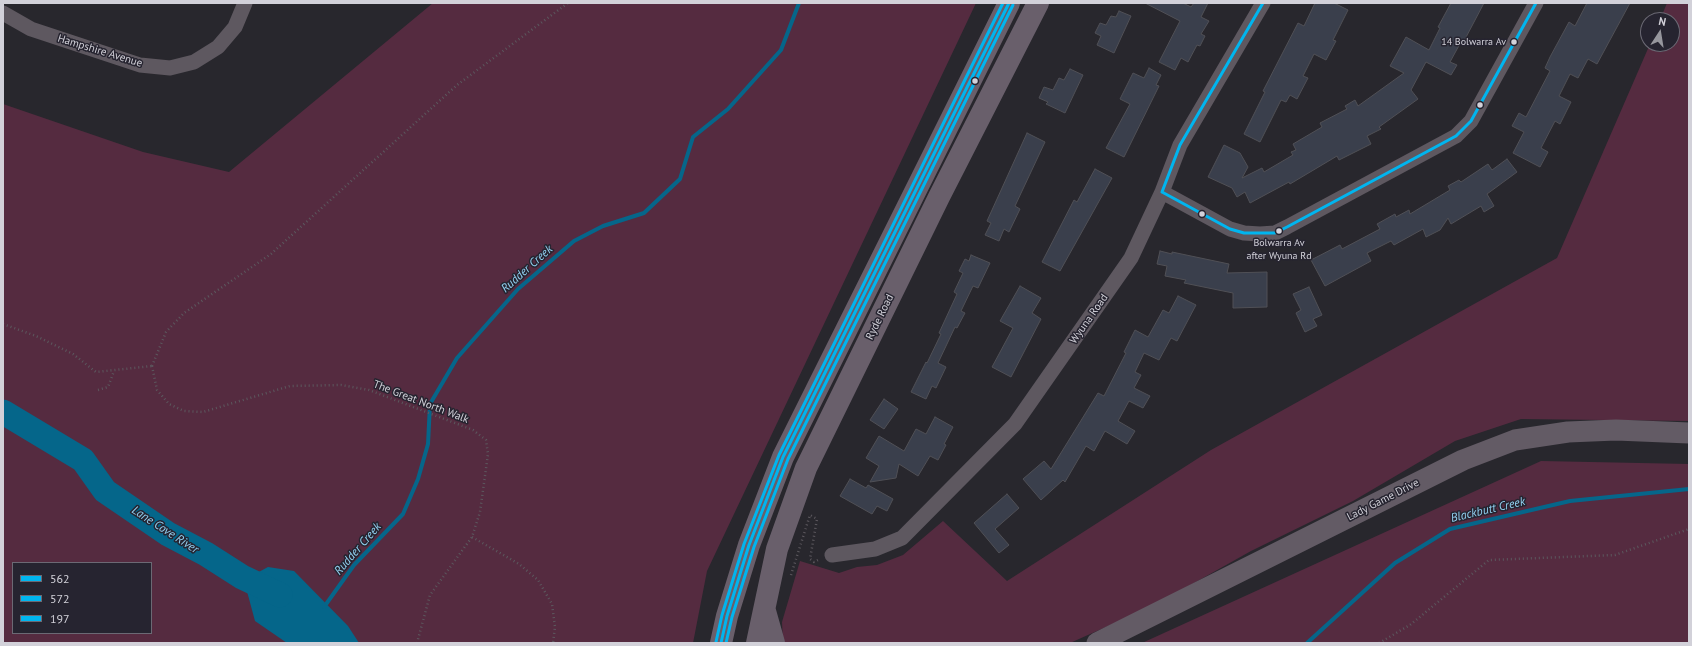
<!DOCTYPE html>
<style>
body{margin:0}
#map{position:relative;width:1692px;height:646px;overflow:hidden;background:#28272d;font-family:"PT Sans",sans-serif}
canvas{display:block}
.frame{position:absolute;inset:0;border:4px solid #d2d1d9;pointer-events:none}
.legend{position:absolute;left:12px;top:562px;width:140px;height:72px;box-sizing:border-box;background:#262430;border:1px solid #6b6974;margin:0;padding:5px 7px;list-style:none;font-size:12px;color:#d2d1d9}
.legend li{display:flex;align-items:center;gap:8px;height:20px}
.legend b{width:20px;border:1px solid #6b6974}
.north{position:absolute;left:1640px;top:12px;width:40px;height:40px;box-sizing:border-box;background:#262430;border:1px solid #6b6974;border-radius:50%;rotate:12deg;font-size:11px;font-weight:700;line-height:16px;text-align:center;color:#d2d1d9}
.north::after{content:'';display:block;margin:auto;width:14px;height:18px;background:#96969d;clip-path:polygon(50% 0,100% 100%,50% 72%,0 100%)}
</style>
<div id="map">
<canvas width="1692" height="646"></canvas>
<div class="frame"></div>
<ul class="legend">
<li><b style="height:5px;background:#00b5ef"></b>562</li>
<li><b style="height:5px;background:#00b5ef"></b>572</li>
<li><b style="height:5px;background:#00b5ef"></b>197</li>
</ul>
<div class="north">N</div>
</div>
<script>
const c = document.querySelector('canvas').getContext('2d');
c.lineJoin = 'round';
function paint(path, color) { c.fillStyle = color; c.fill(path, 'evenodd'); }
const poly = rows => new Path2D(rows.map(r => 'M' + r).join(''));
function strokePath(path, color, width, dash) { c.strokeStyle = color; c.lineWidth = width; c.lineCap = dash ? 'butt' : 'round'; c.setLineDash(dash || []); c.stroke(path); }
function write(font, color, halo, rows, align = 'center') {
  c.font = font + ' "PT Sans",sans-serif'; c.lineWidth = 3; c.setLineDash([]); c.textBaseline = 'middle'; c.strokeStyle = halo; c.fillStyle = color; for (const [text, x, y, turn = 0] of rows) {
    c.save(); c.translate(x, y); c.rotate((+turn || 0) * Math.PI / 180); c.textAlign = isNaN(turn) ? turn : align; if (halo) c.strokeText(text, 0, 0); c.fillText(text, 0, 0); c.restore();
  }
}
paint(poly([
 [433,3,976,3,707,571,693,643,3,643,3,104,143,152,229,172],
 [13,563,151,563,151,633,13,633],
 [1667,3,1689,3,1689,421,1521,419,1455,441,1353,501,1251,551,1153,606,1070,643,783,643,782,622,800,561,839,573,857,567,877,565,903,555,943,521,1007,581,1211,450,1557,258,1650,44,1672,44,1672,20,1660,20],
 [1541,461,1689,464,1689,643,1142,643]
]), '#552b40');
paint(poly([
 [268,567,294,571,348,626,359,643,287,643,255,621,245,584,255,574]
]), '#05668a');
strokePath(poly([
 [324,607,354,565,403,514,418,479,428,444,430,404,457,358,518,289,574,241,603,226,644,213,680,179,693,137,728,109,781,50,799,3],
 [1307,643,1395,563,1450,529,1570,501,1689,489]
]), '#05668a', 4);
strokePath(poly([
 [3,412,83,460,105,491,168,534,206,554,242,577,280,595]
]), '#05668a', 25);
const building = poly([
 [1145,3,1183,3,1191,7,1194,3,1208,3,1201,17,1209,21,1201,34,1205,36,1200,46,1197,45,1188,62,1181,58,1175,70,1159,62,1180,21,1145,3],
 [1315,3,1334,3,1348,10,1333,40,1336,41,1326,60,1314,54,1303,76,1308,78,1297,99,1290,95,1286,102,1281,100,1260,142,1244,134,1265,92,1263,91,1298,23,1304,26,1315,3],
 [1451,3,1484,3,1464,41,1462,40,1450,62,1457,65,1451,75,1426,62,1411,90,1418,99,1379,127,1381,129,1367,136,1371,144,1339,160,1337,156,1290,184,1289,182,1250,203,1245,192,1237,197,1232,188,1208,177,1224,145,1240,153,1248,167,1242,178,1262,168,1264,172,1293,155,1291,152,1296,150,1293,144,1322,127,1320,123,1347,109,1345,106,1355,100,1358,106,1404,73,1390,66,1406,37,1429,50,1440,28,1438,27,1451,3],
 [1587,3,1630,3,1597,64,1588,59,1578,78,1570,74,1559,96,1571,102,1560,124,1555,121,1541,148,1548,152,1540,167,1513,153,1524,132,1512,126,1519,113,1526,117,1550,71,1545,68,1550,57,1569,22,1575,26,1587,3],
 [1119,11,1131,16,1114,53,1097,45,1101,36,1095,33,1100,23,1106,25,1111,16,1116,17,1119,11],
 [1149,68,1161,75,1156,85,1159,86,1124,157,1106,148,1130,104,1120,99,1133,73,1144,78,1149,68],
 [1070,69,1083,75,1065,113,1046,104,1048,102,1039,98,1044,87,1053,90,1059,78,1064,80,1070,69],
 [1027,133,1045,142,1015,206,1020,209,1009,232,1004,229,999,241,985,235,991,223,987,221,1027,133],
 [1507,159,1517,172,1487,194,1494,206,1484,212,1481,206,1451,224,1448,218,1440,230,1426,237,1423,229,1394,245,1391,241,1367,253,1371,261,1325,286,1311,260,1340,245,1342,249,1380,229,1377,224,1395,214,1396,217,1409,210,1410,214,1450,190,1448,186,1459,180,1461,182,1488,164,1492,170,1507,159],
 [1095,169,1112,178,1060,271,1042,262,1074,200,1077,202,1095,169],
 [1160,251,1172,254,1172,252,1229,264,1227,273,1267,272,1267,307,1233,308,1233,293,1184,283,1186,280,1165,276,1167,266,1157,264,1160,251],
 [971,255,990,263,978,288,973,286,961,311,965,313,957,328,955,327,938,363,946,367,936,388,932,386,926,399,911,392,926,362,927,363,941,334,939,333,957,294,954,292,963,273,959,271,965,259,969,261,971,255],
 [1020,286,1041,298,1032,313,1041,319,1011,377,992,367,1013,328,1000,321,1020,286],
 [1309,287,1322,315,1313,319,1317,326,1305,332,1296,313,1301,310,1293,294,1309,287],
 [1178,296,1196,305,1177,341,1171,338,1159,360,1144,353,1135,372,1141,375,1134,388,1150,396,1143,408,1129,401,1118,421,1135,431,1127,444,1105,431,1094,451,1086,446,1065,482,1063,480,1041,500,1023,479,1044,461,1051,469,1098,393,1104,396,1126,353,1124,352,1135,330,1148,337,1163,310,1169,313,1178,296],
 [884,399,898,409,884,429,870,420,884,399],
 [935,417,953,427,944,444,946,445,938,460,930,456,918,476,899,464,896,478,870,482,879,466,866,458,879,436,904,451,916,429,926,434,935,417],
 [850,479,866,488,868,485,893,499,887,511,877,506,872,514,840,496,850,479],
 [1007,494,1019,508,995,529,1009,545,999,553,974,523,1007,494]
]);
paint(building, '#3a3f4c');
strokePath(building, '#505056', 1);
strokePath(poly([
 [3,324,36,336,73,354,96,372,152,366],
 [152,366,157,390,169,404,184,411,203,412,290,386,341,385,369,390,473,430,486,440,488,454,480,512,472,537,430,595,417,643],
 [152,366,166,332,184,313,271,254,457,85,568,3],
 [98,390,108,387,114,371],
 [472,537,519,564,538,580,552,604,555,627,553,643],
 [791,575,810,515,817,519,810,559,814,562,820,559],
 [1379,643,1410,625,1489,560,1615,555,1689,529]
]), '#5c585e', 2.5, [1, 3]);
strokePath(poly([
 [3,13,31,29,140,65,170,68,194,62,218,47,235,27,245,3],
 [1162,192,1230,229,1244,233,1260,234,1275,233,1287,227,1456,136,1471,121,1536,3],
 [832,555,875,549,902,538,1015,424,1131,258,1162,192,1180,145,1263,3]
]), '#5e5860', 15);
strokePath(poly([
 [1097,643,1463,460,1515,440,1568,432,1616,430,1689,433]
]), '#635b65', 21);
strokePath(poly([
 [765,611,774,643],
 [721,643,727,616,749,545,783,457,1009,3],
 [757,643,777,549,806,468,939,197,1038,3]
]), '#695f6b', 22);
strokePath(poly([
 [1162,192,1230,229,1244,233,1275,233,1287,227,1456,136,1471,121,1536,3],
 [1162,192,1180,145,1263,3],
 [721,643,727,616,749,545,783,457,1009,3]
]), '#00b5ef', 3);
strokePath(poly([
 [726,643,732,617,754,547,788,459,1013,5]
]), '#00b5ef', 3);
strokePath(poly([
 [716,642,722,615,744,544,779,455,1003,3]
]), '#00b5ef', 3);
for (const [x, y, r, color] of [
 [1514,42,3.5,"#d2d1d9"],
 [975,81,3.5,"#d2d1d9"],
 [1480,105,3.5,"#d2d1d9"],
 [1202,214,3.5,"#d2d1d9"],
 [1279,231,3.5,"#d2d1d9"]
]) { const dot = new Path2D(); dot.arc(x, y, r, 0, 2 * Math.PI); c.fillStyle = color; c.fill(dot); strokePath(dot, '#262430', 1.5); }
write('10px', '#d2d1d9', '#262430', [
 ["14 Bolwarra Av",1506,42],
 ["Bolwarra Av",1279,243,"center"],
 ["after Wyuna Rd",1279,256,"center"]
], 'right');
write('11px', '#d2d1d9', '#262430', [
 ["Hampshire Avenue",100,51,17],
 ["Ryde Road",880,317,-64],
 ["Wyuna Road",1089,319,-55],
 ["The Great North Walk",421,402,21],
 ["Lady Game Drive",1383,500,-27]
]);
write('italic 12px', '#92d1f1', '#262430', [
 ["Rudder Creek",527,269,-42],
 ["Blackbutt Creek",1488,510,-13],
 ["Lane Cove River",165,530,33],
 ["Rudder Creek",358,549,-49]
]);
</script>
